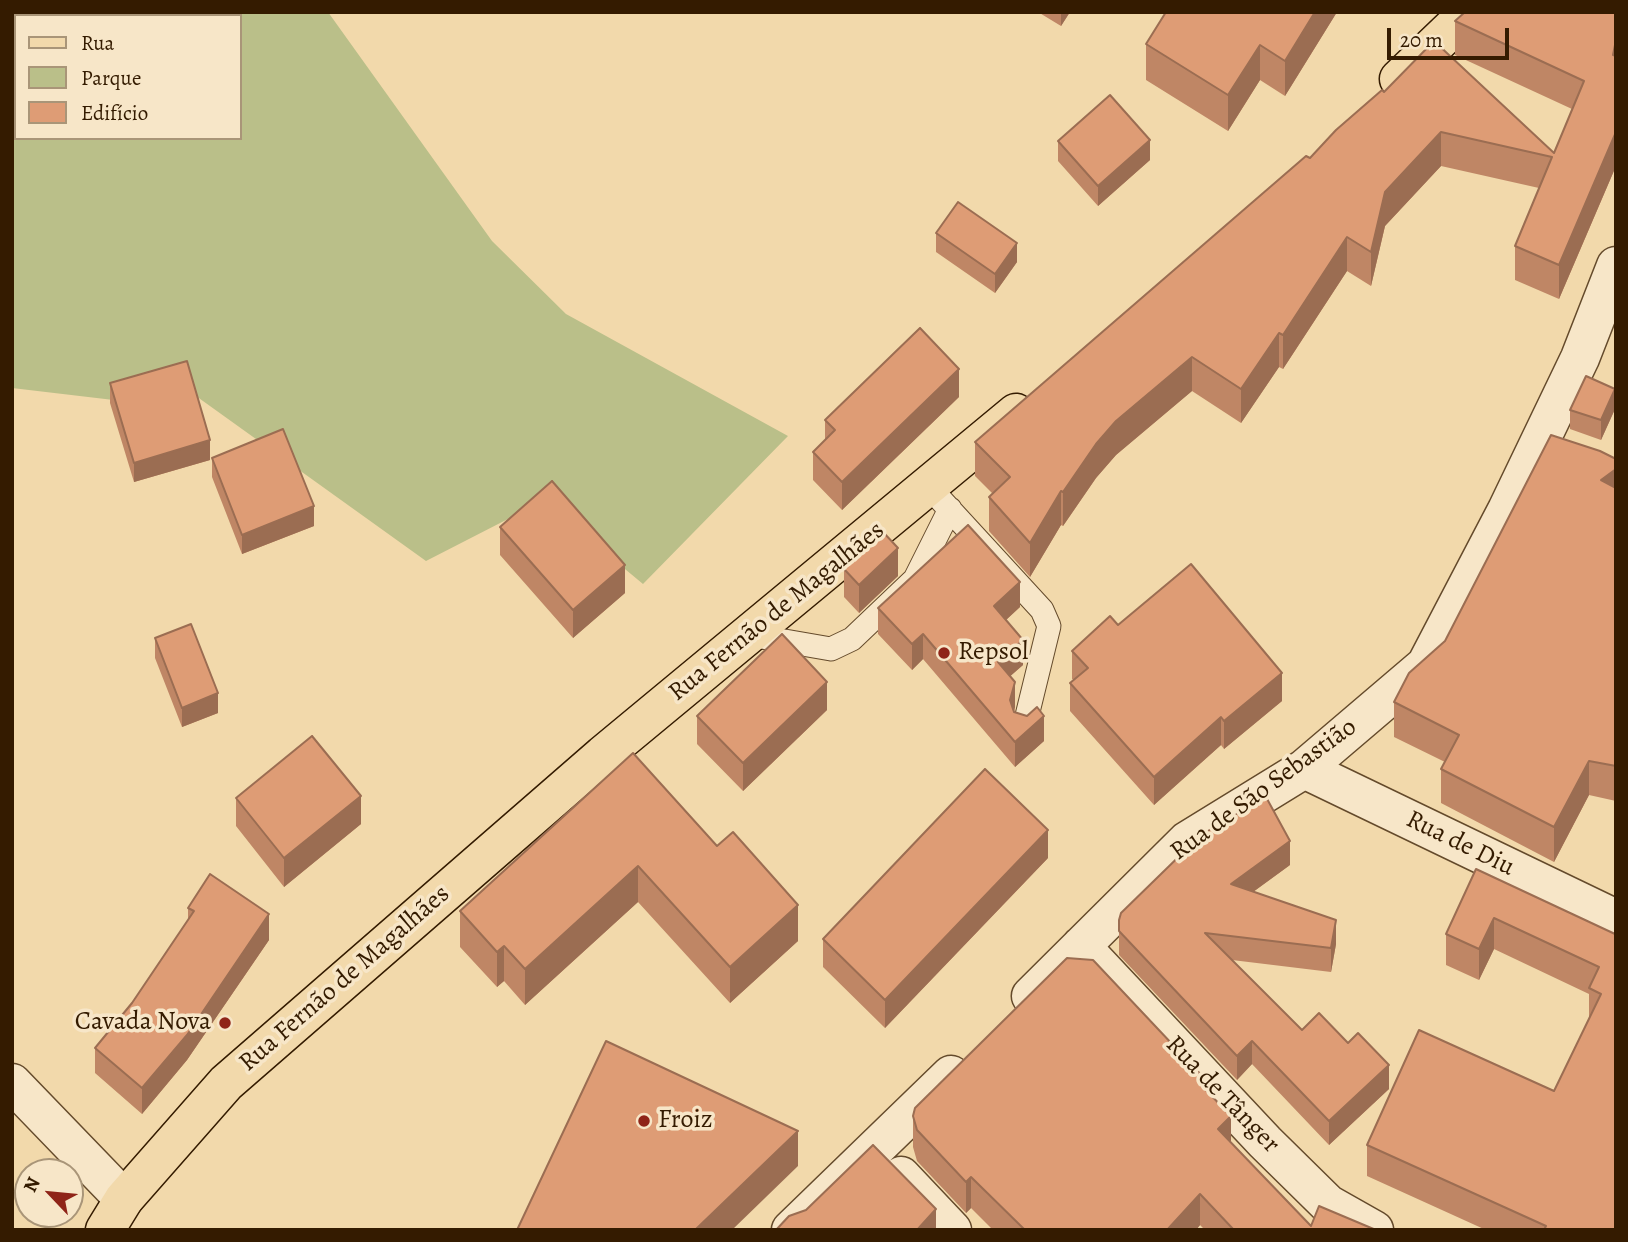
<!DOCTYPE html>
<meta charset="utf-8">
<style>
body{margin:0}
#map{position:relative;width:1628px;height:1242px;overflow:hidden;background:#f2d9ab;font-family:Alegreya,serif}
canvas{display:block}
.frame{position:absolute;inset:0;border:14px solid #341b00;pointer-events:none}
.legend{position:absolute;left:14px;top:14px;width:228px;height:126px;box-sizing:border-box;background:#f7e6c8;border:2px solid #a99578;margin:0;padding:9px 12px;list-style:none;font-size:21px;color:#341b00}
.legend li{display:flex;align-items:center;gap:14px;height:35px}
.legend b{width:35px;border:2px solid #a99578}
.north{position:absolute;left:14px;top:1158px;width:70px;height:70px;box-sizing:border-box;background:#f7e6c8;border:2px solid #a99578;border-radius:50%;rotate:296deg;font-size:19px;font-weight:700;line-height:28px;text-align:center;color:#341b00}
.north::after{content:'';display:block;margin:auto;width:24px;height:32px;background:#8f2418;clip-path:polygon(50% 0,100% 100%,50% 72%,0 100%)}
.scale{position:absolute;left:1387px;top:28px;width:122px;height:32px;box-sizing:border-box;border:4px solid #341b00;border-top:0;padding-left:9px;font-size:21px;line-height:24px;white-space:nowrap;color:#341b00;-webkit-text-stroke:5px #f7e6c8;paint-order:stroke}
</style>
<div id="map">
<canvas width="1628" height="1242"></canvas>
<div class="frame"></div>
<ul class="legend">
<li><b style="height:9px;background:#f2d9ab"></b>Rua</li>
<li><b style="height:19px;background:#babf89"></b>Parque</li>
<li><b style="height:19px;background:#de9c75"></b>Edifício</li>
</ul>
<div class="north">N</div>
<div class="scale">20 m</div>
</div>
<script>
const c = document.querySelector('canvas').getContext('2d');
c.lineJoin = 'round';
function paint(path, color) { c.fillStyle = color; c.fill(path, 'evenodd'); }
const poly = rows => new Path2D(rows.map(r => 'M' + r).join(''));
function strokePath(path, color, width, dash) { c.strokeStyle = color; c.lineWidth = width; c.lineCap = dash ? 'butt' : 'round'; c.setLineDash(dash || []); c.stroke(path); }
function write(font, color, halo, rows, align = 'center') {
  c.font = font + ' Alegreya,serif'; c.lineWidth = 7; c.setLineDash([]); c.textBaseline = 'middle'; c.strokeStyle = halo; c.fillStyle = color; for (const [text, x, y, turn = 0] of rows) {
    c.save(); c.translate(x, y); c.rotate((+turn || 0) * Math.PI / 180); c.textAlign = isNaN(turn) ? turn : align; if (halo) c.strokeText(text, 0, 0); c.fillText(text, 0, 0); c.restore();
  }
}
paint(poly([
 [12,12,328,12,492,241,566,314,788,436,643,584,543,501,426,561,196,396,122,401,12,388],
 [16,16,240,16,240,138,16,138]
]), '#babf89');
const lane = poly([
 [929,487,1042,610,1049,626,1024,728],
 [750,635,831,649,852,639,915,579,950,509]
]);
const street = poly([
 [1304,769,1616,919],
 [1081,946,1265,1142,1328,1204,1374,1230],
 [1031,996,1187,841,1304,769,1426,665,1507,510,1580,358,1616,266],
 [12,1083,124,1199],
 [901,1176,952,1230],
 [791,1230,951,1075]
]);
const primary = poly([
 [1399,79,1469,12],
 [105,1230,124,1199,226,1083,603,755,1016,413]
]);
strokePath(lane, '#644a2b', 25);
strokePath(street, '#644a2b', 41);
strokePath(primary, '#341b00', 41);
strokePath(lane, '#f7e6c8', 23);
strokePath(street, '#f7e6c8', 38);
strokePath(primary, '#f2d9ab', 38);
paint(poly([
 [1038,12,1070,12,1061,26],
 [1166,12,1337,12,1285,96,1260,80,1228,131,1146,80,1146,44],
 [1616,12,1616,166,1559,299,1515,280,1515,246,1539,188,1441,166,1385,226,1371,286,1347,271,1283,369,1279,367,1241,423,1192,391,1116,455,1096,478,1063,526,1061,525,1030,577,989,531,989,497,993,494,975,476,975,442,1310,158,1384,92,1554,153,1572,109,1455,55,1455,21],
 [1058,141,1150,160,1098,206,1058,161],
 [936,233,1017,262,995,293,936,252],
 [110,383,210,460,134,482,110,403],
 [959,397,842,510,813,480,813,452,825,440,825,420],
 [1615,409,1601,440,1570,429,1570,410],
 [212,458,314,526,242,554,212,477],
 [1616,459,1616,801,1589,795,1554,862,1441,803,1441,769,1445,762,1394,737,1394,702,1445,641],
 [500,527,625,593,573,638,500,555],
 [844,569,898,576,859,613,844,597],
 [1020,607,1006,620,1023,665,1010,676,1015,707,1014,712,1044,741,1015,767,923,659,912,670,878,634,878,608],
 [1118,625,1282,701,1224,749,1221,745,1154,805,1070,711,1070,683,1074,680,1072,679,1072,651],
 [155,638,218,713,182,727,155,658],
 [827,710,743,791,697,744,697,716],
 [633,753,798,941,730,1003,638,902,525,1005,504,981,497,987,460,947,460,911],
 [236,798,361,824,284,887,236,826],
 [1048,858,885,1028,823,967,823,939],
 [1290,865,1253,892,1336,944,1331,972,1232,960,1302,1030,1389,1089,1329,1145,1252,1064,1237,1080,1119,955,1119,920],
 [1476,869,1615,934,1616,1230,1486,1230,1367,1176,1367,1145,1554,1091,1589,1020,1589,994,1494,949,1479,980,1446,965,1446,934],
 [188,908,269,940,187,1060,142,1114,95,1073,95,1048,132,1003,188,920],
 [1206,1090,1231,1143,1311,1226,1376,1230,1205,1230,1200,1225,1196,1230,993,1230,971,1208,966,1213,917,1161,913,1147,913,1116]
]), '#bf8665');
paint(poly([
 [1061,12,1070,12,1061,26],
 [1315,12,1337,12,1285,96,1285,61],
 [1616,40,1616,74,1613,55],
 [1260,45,1260,80,1228,131,1228,95],
 [1441,132,1441,166,1385,226,1371,286,1371,252,1385,192],
 [1616,132,1616,166,1559,299,1559,265],
 [1150,140,1150,160,1098,206,1098,186],
 [1347,237,1347,271,1283,369,1283,335],
 [1017,243,1017,262,995,293,995,274],
 [1279,333,1279,367,1241,423,1241,389],
 [1192,357,1192,391,1116,455,1096,478,1063,526,1063,492,1096,444,1116,421],
 [959,369,959,397,842,510,842,482],
 [1615,389,1615,409,1601,440,1601,420],
 [210,440,210,460,134,482,134,463],
 [1616,469,1616,503,1601,480],
 [1061,491,1061,525,1030,577,1030,543],
 [314,506,314,526,242,554,242,535],
 [898,548,898,576,859,613,859,585],
 [625,565,625,593,573,638,573,610],
 [1020,582,1020,607,994,631,994,606],
 [923,634,923,659,912,670,912,644],
 [1023,640,1023,665,998,687,998,662],
 [1282,673,1282,701,1224,749,1224,721],
 [827,682,827,710,743,791,743,763],
 [1015,682,1015,707,1010,725,1010,700],
 [218,693,218,713,182,727,182,708],
 [1044,716,1044,741,1015,767,1015,742],
 [1221,717,1221,745,1154,805,1154,777],
 [1589,761,1589,795,1554,862,1554,827],
 [361,796,361,824,284,887,284,858],
 [1048,830,1048,858,885,1028,885,1000],
 [1290,841,1290,865,1231,908,1231,884],
 [638,866,638,902,525,1005,525,969],
 [798,905,798,941,730,1003,730,967],
 [269,914,269,940,187,1060,142,1114,142,1088],
 [1494,918,1494,949,1479,980,1479,949],
 [1336,920,1336,944,1331,972,1331,948],
 [504,946,504,981,497,987,497,952],
 [1252,1041,1252,1064,1237,1080,1237,1056],
 [1389,1065,1389,1089,1329,1145,1329,1121],
 [1206,1080,1206,1111,1201,1085],
 [1231,1116,1231,1147,1218,1129],
 [798,1131,798,1166,732,1230,695,1230],
 [971,1177,971,1208,966,1213,966,1182],
 [1200,1194,1200,1225,1196,1230,1167,1230],
 [936,1209,936,1230,917,1230]
]), '#9b6d52');
const building = poly([
 [1166,12,1315,12,1285,61,1260,45,1228,95,1146,44,1166,12],
 [1465,12,1616,12,1616,40,1613,55,1616,56,1616,132,1559,265,1515,246,1552,157,1441,132,1385,192,1371,252,1347,237,1283,335,1279,333,1241,389,1192,357,1116,421,1096,444,1063,492,1061,491,1030,543,989,497,1010,477,975,442,1306,156,1310,158,1336,130,1382,90,1384,92,1434,41,1554,153,1584,81,1455,21,1465,12],
 [1110,95,1150,140,1098,186,1058,141,1110,95],
 [958,202,1017,243,995,274,936,233,958,202],
 [920,328,959,369,842,482,813,452,835,430,825,420,920,328],
 [187,361,210,440,134,463,110,383,187,361],
 [1586,376,1615,389,1601,420,1570,410,1586,376],
 [283,429,314,506,242,535,212,458,283,429],
 [1551,435,1600,451,1616,459,1616,469,1601,480,1616,488,1616,766,1589,761,1554,827,1441,769,1459,735,1394,702,1409,673,1445,641,1551,435],
 [552,481,625,565,573,610,500,527,552,481],
 [968,525,1020,582,994,606,1023,640,998,662,1015,682,1010,700,1014,712,1027,716,1037,707,1044,716,1015,742,923,634,912,644,878,608,968,525],
 [883,532,898,548,859,585,844,569,883,532],
 [1191,564,1282,673,1224,721,1221,717,1154,777,1070,683,1088,668,1072,651,1110,616,1118,625,1191,564],
 [191,624,218,693,182,708,155,638,191,624],
 [782,634,827,682,743,763,697,716,782,634],
 [312,736,361,796,284,858,236,798,312,736],
 [633,753,717,846,733,832,798,905,730,967,638,866,525,969,504,946,497,952,460,911,633,753],
 [985,769,1048,830,885,1000,823,939,985,769],
 [1266,797,1290,841,1231,884,1336,920,1331,948,1205,933,1302,1030,1319,1013,1348,1043,1358,1033,1389,1065,1329,1121,1252,1041,1237,1056,1119,931,1119,920,1121,913,1201,835,1266,797],
 [1476,869,1615,934,1616,932,1616,1230,1544,1230,1546,1226,1367,1145,1419,1030,1554,1091,1601,994,1589,988,1599,967,1494,918,1479,949,1446,934,1476,869],
 [210,874,269,914,187,1035,142,1088,95,1048,132,1003,194,911,188,908,210,874],
 [1067,958,1093,960,1206,1080,1201,1085,1231,1116,1218,1129,1311,1226,1319,1206,1376,1230,1234,1230,1200,1194,1167,1230,1025,1230,971,1177,966,1182,917,1130,913,1116,915,1108,1067,958],
 [606,1041,798,1131,695,1230,517,1230,606,1041],
 [873,1145,936,1209,917,1230,776,1230,789,1216,806,1210,873,1145]
]);
paint(building, '#de9c75');
strokePath(building, '#9b6d52', 2);
for (const [x, y, r, color] of [
 [944,653,7,"#8f2418"],
 [225,1023,7,"#8f2418"],
 [644,1121,7,"#8f2418"]
]) { const dot = new Path2D(); dot.arc(x, y, r, 0, 2 * Math.PI); c.fillStyle = color; c.fill(dot); strokePath(dot, '#f7e6c8', 2.5); }
write('26px', '#341b00', '#f7e6c8', [
 ["Rua Fernão de Magalhães",777,612,-39],
 ["Rua de São Sebastião",1264,790,-36],
 ["Rua de Diu",1460,844,26],
 ["Rua Fernão de Magalhães",345,979,-41],
 ["Rua de Tânger",1222,1095,46]
]);
write('26px', '#341b00', '#f7e6c8', [
 ["Repsol",958,653],
 ["Cavada Nova",211,1023,"right"],
 ["Froiz",658,1121]
], 'left');
</script>
